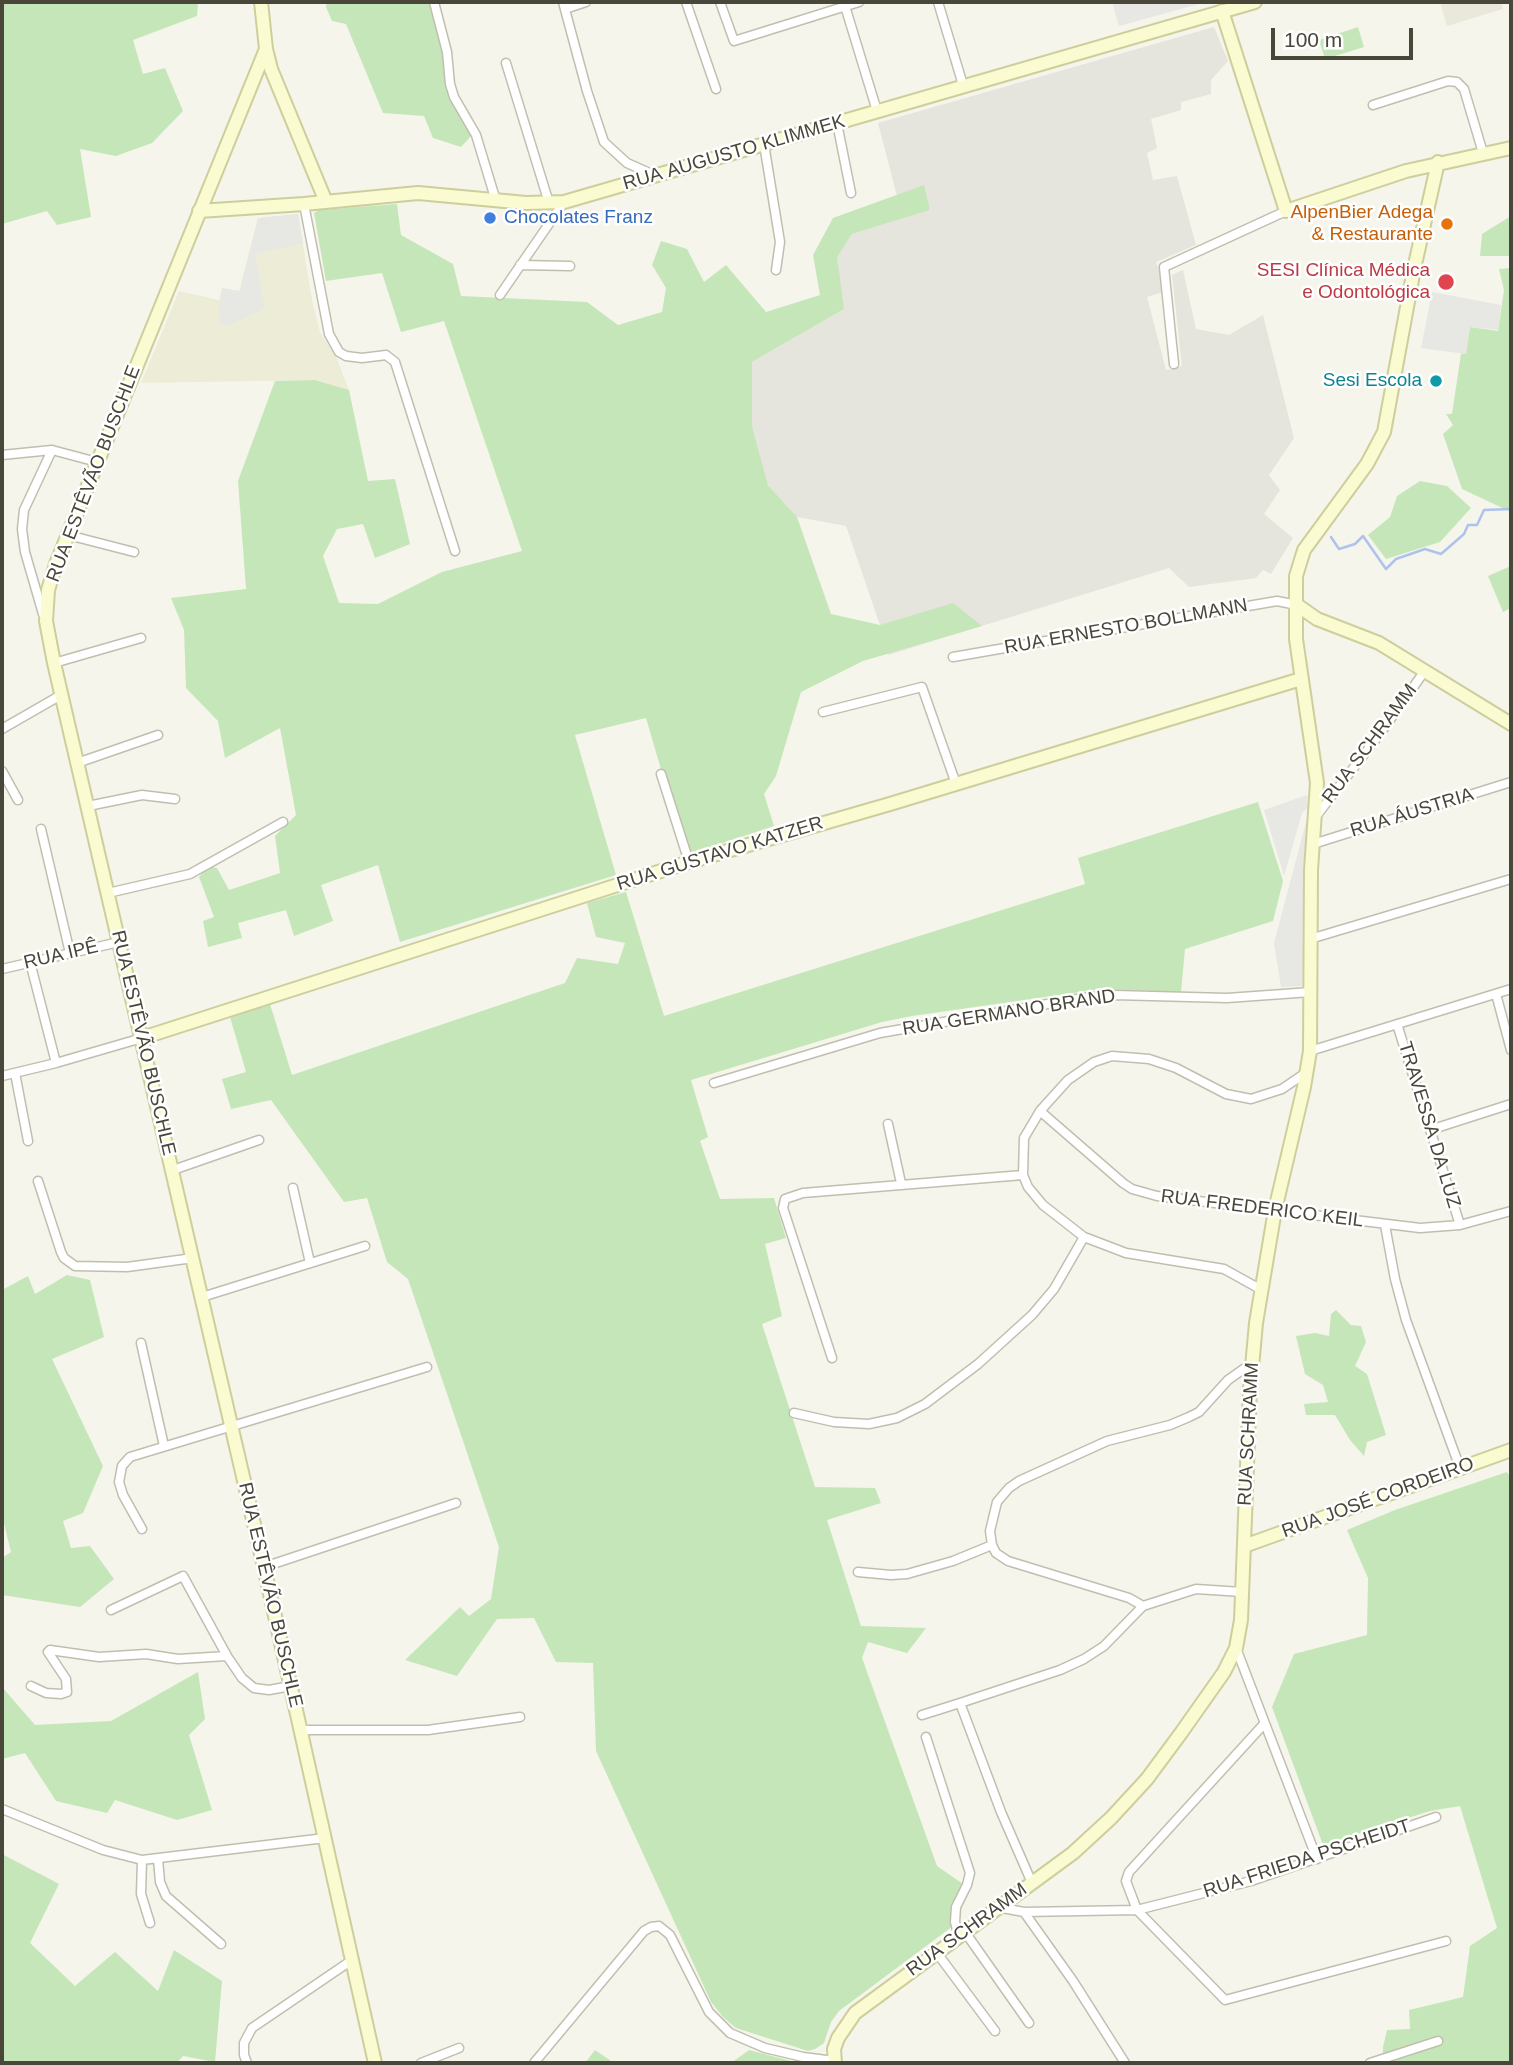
<!DOCTYPE html>
<meta charset="utf-8">
<style>
body{margin:0}
#map{position:relative;width:1513px;height:2065px;overflow:hidden;background:#f5f5ec;font-family:Helvetica,sans-serif}
canvas{display:block}
.frame{position:absolute;inset:0;border:4px solid #49473a;pointer-events:none}
.scale{position:absolute;left:1271px;top:28px;width:142px;height:32px;box-sizing:border-box;border:4px solid #49473a;border-top:0;padding-left:9px;font-size:21px;line-height:24px;white-space:nowrap;color:#49473a;-webkit-text-stroke:5px #fff;paint-order:stroke}
</style>
<div id="map">
<canvas width="1513" height="2065"></canvas>
<div class="frame"></div>
<div class="scale">100 m</div>
</div>
<script>
const c = document.querySelector('canvas').getContext('2d');
c.lineJoin = 'round';
function paint(path, color) { c.fillStyle = color; c.fill(path, 'evenodd'); }
const poly = rows => new Path2D(rows.map(r => 'M' + r).join(''));
function strokePath(path, color, width, dash) { c.strokeStyle = color; c.lineWidth = width; c.lineCap = dash ? 'butt' : 'round'; c.setLineDash(dash || []); c.stroke(path); }
function write(font, color, halo, rows, align = 'center') {
  c.font = font + ' Helvetica,sans-serif'; c.lineWidth = 5; c.setLineDash([]); c.textBaseline = 'middle'; c.strokeStyle = halo; c.fillStyle = color; for (const [text, x, y, turn = 0] of rows) {
    c.save(); c.translate(x, y); c.rotate((+turn || 0) * Math.PI / 180); c.textAlign = isNaN(turn) ? turn : align; if (halo) c.strokeText(text, 0, 0); c.fillText(text, 0, 0); c.restore();
  }
}
paint(poly([
 [1440,2,1501,2,1503,9,1447,26]
]), '#e9e8db');
paint(poly([
 [1214,27,1228,61,1211,80,1211,94,1181,102,1181,110,1151,119,1157,148,1147,153,1153,180,1177,176,1196,245,1156,262,1166,291,1147,297,1166,370,1182,366,1172,275,1183,270,1196,329,1229,335,1263,315,1294,438,1269,475,1280,490,1264,514,1293,538,1271,574,1263,570,1256,578,1189,587,1169,568,888,655,880,625,846,526,797,517,768,485,752,426,752,362,844,309,836,257,852,234,930,210,924,186,897,196,878,123]
]), '#e5e4dd');
paint(poly([
 [298,214,312,300,320,332,337,359,349,390,315,380,141,383,179,291,219,300,222,288,239,291,258,218]
]), '#ededd7');
paint(poly([
 [2,2,198,2,197,16,133,40,143,74,165,68,183,111,152,143,116,156,80,149,91,217,57,225,47,211,2,224],
 [327,2,432,2,445,52,448,84,473,134,461,147,433,138,424,116,383,113,346,24,332,21,326,7],
 [1358,27,1364,47,1325,59,1319,40],
 [924,185,930,210,852,234,837,257,844,309,752,362,752,426,768,485,797,517,831,614,880,625,953,603,982,626,863,661,801,692,776,776,764,794,774,826,686,855,646,718,575,735,616,875,400,942,378,865,321,885,333,921,294,936,286,910,238,923,242,938,208,947,203,921,214,917,199,877,209,866,217,868,229,890,280,873,275,836,296,815,280,728,225,758,218,721,186,688,184,630,171,598,246,589,238,481,275,381,315,380,349,390,368,481,395,479,410,544,375,558,363,524,337,529,323,556,339,603,378,604,442,572,522,551,444,321,401,332,382,273,326,281,314,213,319,210,397,204,401,235,453,264,461,296,587,302,618,325,662,312,666,288,652,265,661,241,687,249,704,282,726,265,766,312,820,295,813,255,833,218],
 [1511,216,1511,256,1480,256,1482,234],
 [1511,268,1511,512,1462,489,1443,434,1453,425,1446,414,1452,414,1461,354,1466,353,1470,327,1498,331,1504,290,1499,269],
 [1420,481,1447,486,1471,508,1440,542,1386,559,1368,535,1390,517,1397,496],
 [1511,566,1511,608,1503,612,1488,576],
 [1258,802,1283,881,1273,921,1185,949,1181,992,1101,989,912,1016,882,1022,691,1080,708,1137,700,1141,720,1199,774,1198,786,1238,765,1244,782,1316,762,1324,815,1487,875,1488,881,1503,827,1520,861,1626,926,1628,907,1653,868,1642,862,1658,937,1866,963,1884,954,1899,953,1926,839,2011,831,2022,824,2043,815,2049,808,2051,736,2028,723,2017,711,2002,596,1751,593,1663,556,1662,534,1618,497,1619,457,1676,405,1660,460,1607,469,1616,491,1599,499,1547,408,1279,387,1262,367,1198,344,1202,271,1100,231,1109,222,1079,246,1072,230,1017,270,1004,292,1075,565,983,577,958,618,964,625,943,596,937,587,903,626,892,664,1016,1085,884,1078,858],
 [67,1275,90,1280,104,1337,52,1359,103,1466,83,1513,63,1521,71,1548,90,1546,114,1579,80,1607,2,1595,2,1558,11,1552,2,1515,2,1290,28,1276,35,1294],
 [1336,1310,1351,1325,1361,1326,1366,1342,1355,1366,1367,1374,1386,1435,1367,1442,1364,1456,1350,1440,1335,1415,1306,1415,1304,1404,1328,1402,1323,1385,1305,1374,1296,1336,1315,1333,1329,1336,1331,1314],
 [1507,1472,1511,1478,1511,2063,1383,2063,1383,2047,1387,2030,1410,2029,1409,2010,1463,1997,1470,1946,1497,1928,1460,1806,1430,1811,1323,1845,1272,1707,1294,1654,1367,1635,1368,1578,1347,1530,1395,1510],
 [198,1672,205,1719,189,1735,212,1810,177,1820,115,1800,107,1813,56,1801,25,1753,2,1759,2,1687,35,1725,111,1721],
 [2,1854,59,1884,30,1943,75,1986,115,1952,158,1991,174,1950,222,1981,215,2062,183,2056,177,2063,2,2063],
 [595,2050,614,2063,585,2063],
 [749,2050,799,2063,731,2063]
]), '#c5e6b8');
paint(poly([
 [1112,2,1206,2,1119,26],
 [298,214,303,243,255,254,265,309,229,325,221,325,219,310,222,288,240,291,258,218],
 [1432,292,1501,305,1498,330,1470,327,1466,354,1421,348],
 [1307,795,1308,807,1302,813,1284,876,1264,810],
 [1309,811,1302,986,1281,987,1274,943]
]), '#e7e7e3');
strokePath(poly([
 [1331,537,1339,549,1355,544,1363,536,1386,569,1396,559,1425,549,1441,554,1464,534,1468,525,1477,525,1484,510,1511,509]
]), '#aec2ed', 2.5);
const street = poly([
 [434,2,447,52,450,84,454,97,476,135,496,201],
 [563,2,587,91,604,142,627,163,654,175],
 [686,2,716,89],
 [720,2,734,41,859,2],
 [938,2,963,85],
 [845,6,877,111],
 [565,9,586,2],
 [506,63,549,203],
 [1373,105,1448,81,1457,82,1464,89,1483,153],
 [837,123,851,193],
 [764,144,780,242,776,270],
 [304,204,329,334,339,352,346,356,362,358,386,355,395,362,455,551],
 [520,265,570,266],
 [500,295,564,202],
 [1174,364,1164,267,1286,211],
 [2,455,52,450],
 [68,535,134,552],
 [43,614,25,552,22,529,24,510,52,450,97,462],
 [953,657,1277,601,1297,605],
 [54,663,141,638],
 [823,712,922,687,956,784],
 [2,729,61,695],
 [77,763,158,735],
 [2,771,18,800],
 [661,774,689,862],
 [88,806,142,795,175,799],
 [1317,815,1379,735,1424,672],
 [41,829,70,953],
 [1313,844,1511,782],
 [108,893,190,874,283,822],
 [1310,939,1511,879],
 [30,962,56,1063],
 [2,969,119,942],
 [1496,994,1511,1050],
 [1397,1024,1460,1225],
 [1310,1051,1511,989],
 [15,1073,28,1141],
 [2,1076,56,1063,142,1038],
 [714,1083,880,1033,1082,998,1114,995,1227,998,1311,992],
 [1040,1111,1123,1183,1132,1189,1157,1196,1420,1228,1460,1225,1511,1211],
 [888,1124,901,1183],
 [1430,1130,1511,1104],
 [173,1170,259,1140],
 [38,1181,61,1252,64,1258,75,1266,127,1267,193,1258],
 [293,1188,310,1263],
 [1385,1225,1395,1279,1406,1320,1460,1468],
 [1260,1289,1224,1269,1126,1253,1084,1237,1043,1205,1028,1187,1023,1175,1024,1138,1040,1111,1068,1080,1094,1062,1112,1056,1149,1059,1176,1068,1226,1094,1251,1099,1282,1089,1307,1072],
 [202,1297,365,1246],
 [141,1343,164,1446],
 [832,1358,783,1208,785,1199,803,1193,1023,1175],
 [794,1413,834,1422,869,1424,897,1418,925,1404,978,1364,1032,1315,1054,1289,1084,1237],
 [142,1529,123,1495,119,1482,122,1466,130,1457,427,1367],
 [264,1567,456,1503],
 [858,1572,891,1575,907,1574,953,1561,992,1545],
 [1242,1592,1196,1589,1143,1606,1129,1598,1008,1561,996,1553,992,1545,990,1531,997,1502,1009,1488,1019,1481,1107,1441,1170,1425,1189,1417,1199,1412,1228,1380,1252,1363],
 [111,1610,183,1576,227,1656],
 [1236,1648,1317,1859],
 [31,1686,46,1693,61,1694,67,1692,66,1679,48,1652,50,1650,99,1657,146,1654,178,1659,227,1656,242,1678,254,1688,269,1690,291,1686],
 [922,1715,960,1703],
 [1264,1724,1129,1872,1126,1881,1137,1910,1251,1881,1436,1817],
 [300,1730,428,1730,520,1717],
 [926,1737,970,1873,967,1885,956,1907,955,1922,959,1937],
 [2,1809,103,1850,142,1860,325,1838],
 [158,1859,160,1882,166,1896,221,1944],
 [142,1860,141,1894,150,1923],
 [1032,1883,1001,1812,960,1703,1060,1670,1084,1659,1104,1646,1143,1606],
 [997,1907,1024,1912,1137,1910,1225,2000,1446,1941],
 [1024,1912,1073,1981,1125,2063],
 [965,1932,1029,2023],
 [937,1953,995,2031],
 [247,2063,244,2055,244,2043,252,2028,352,1960],
 [421,2063,459,2048],
 [534,2063,644,1931,651,1927,659,1926,670,1935,709,2012,730,2033,765,2048,803,2057,834,2061],
 [1370,2063,1438,2041]
]);
const secondary = poly([
 [261,2,266,49,271,69,326,202],
 [1222,11,1286,211,1406,171,1511,148],
 [266,49,56,564,48,590,46,621,54,663,264,1567,375,2063],
 [199,211,304,204,418,193,526,203,564,202,1255,2],
 [1297,605,1317,619,1379,643,1511,724],
 [142,1038,689,862,890,804,1301,679],
 [1244,1546,1511,1450],
 [835,2063,834,2049,838,2038,855,2013,1073,1853,1111,1818,1147,1779,1181,1733,1224,1672,1236,1648,1241,1620,1250,1389,1256,1323,1275,1210,1304,1087,1310,1051,1311,870,1317,783,1296,639,1296,576,1304,550,1367,464,1384,432,1414,269,1438,162]
]);
strokePath(street, '#c0bfaf', 11);
strokePath(secondary, '#cece9d', 16);
strokePath(street, '#fff', 8);
strokePath(secondary, '#fafbd0', 12);
for (const [x, y, r, color] of [
 [490,218,7,"#3f7fe0"],
 [1447,224,7,"#e8710a"],
 [1446,282,9,"#e0444e"],
 [1436,381,7,"#0f9aa8"]
]) { const dot = new Path2D(); dot.arc(x, y, r, 0, 2 * Math.PI); c.fillStyle = color; c.fill(dot); strokePath(dot, '#fff', 2.5); }
write('19px', '#49473a', '#fff', [
 ["RUA AUGUSTO KLIMMEK",734,153,-16],
 ["RUA ESTÊVÃO BUSCHLE",94,474,-69],
 ["RUA ERNESTO BOLLMANN",1126,627,-10],
 ["RUA SCHRAMM",1370,744,-53],
 ["RUA ÁUSTRIA",1412,813,-17],
 ["RUA GUSTAVO KATZER",720,854,-17],
 ["RUA IPÊ",61,955,-13],
 ["RUA GERMANO BRAND",1009,1013,-9],
 ["RUA ESTÊVÃO BUSCHLE",143,1043,77],
 ["TRAVESSA DA LUZ",1429,1125,73],
 ["RUA FREDERICO KEIL",1262,1209,7],
 ["RUA SCHRAMM",1249,1434,-87],
 ["RUA JOSÉ CORDEIRO",1378,1498,-20],
 ["RUA ESTÊVÃO BUSCHLE",270,1595,77],
 ["RUA FRIEDA PSCHEIDT",1307,1859,-18],
 ["RUA SCHRAMM",967,1930,-36]
]);
write('19px', '#c56008', '#fff', [
 ["AlpenBier Adega",1433,213],
 ["& Restaurante",1433,235]
], 'right');
write('19px', '#366cbe', '#fff', [
 ["Chocolates Franz",504,218]
], 'left');
write('19px', '#be3a42', '#fff', [
 ["SESI Clínica Médica",1430,271],
 ["e Odontológica",1430,293]
], 'right');
write('19px', '#0d838f', '#fff', [
 ["Sesi Escola",1422,381]
], 'right');
</script>
